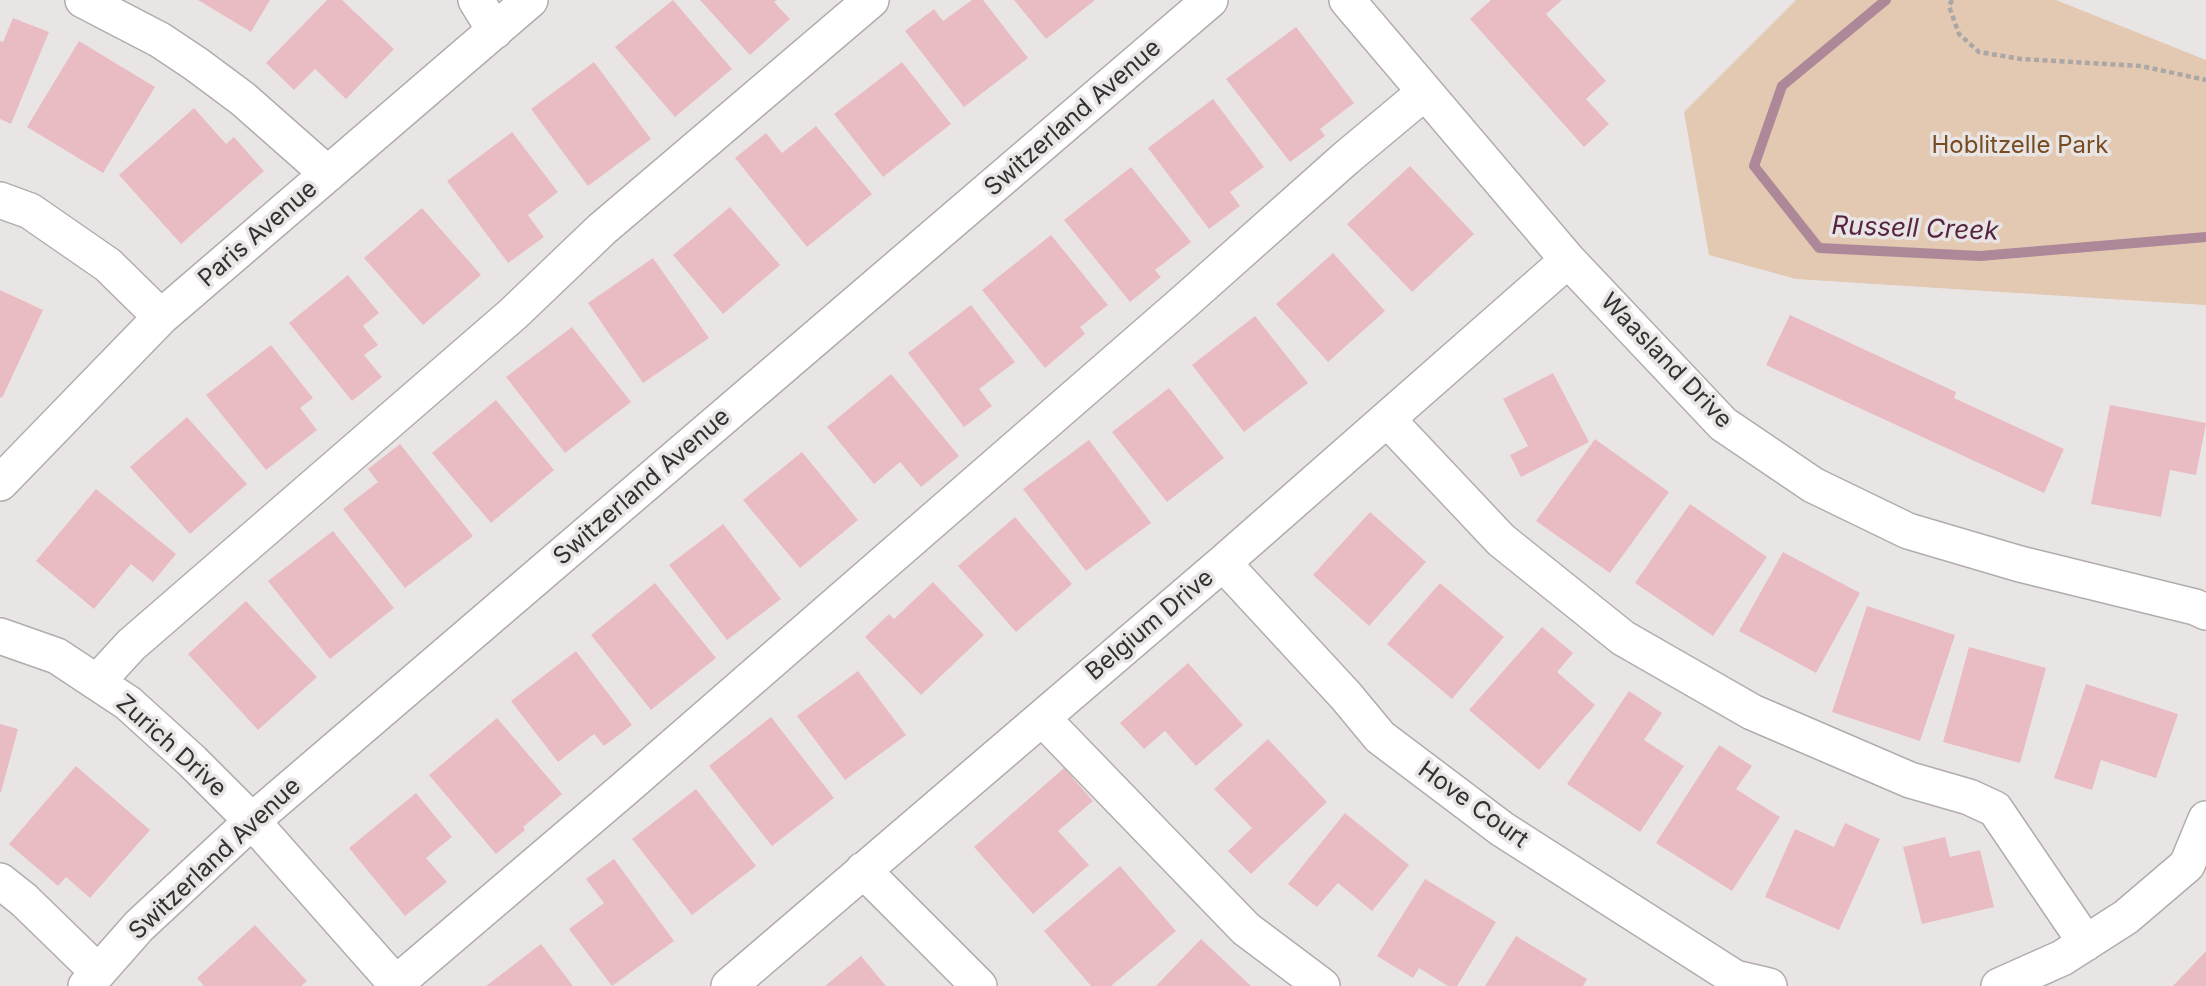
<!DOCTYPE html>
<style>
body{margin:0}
canvas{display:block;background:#e9e5e4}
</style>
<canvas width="2206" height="986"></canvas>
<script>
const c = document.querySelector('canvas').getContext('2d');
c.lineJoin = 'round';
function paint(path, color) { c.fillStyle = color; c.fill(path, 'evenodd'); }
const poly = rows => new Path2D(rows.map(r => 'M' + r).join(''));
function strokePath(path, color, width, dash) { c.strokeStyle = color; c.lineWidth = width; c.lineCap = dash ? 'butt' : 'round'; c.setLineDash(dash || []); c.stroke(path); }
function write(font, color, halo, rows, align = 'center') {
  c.font = font + ' Inter,sans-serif'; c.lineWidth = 7; c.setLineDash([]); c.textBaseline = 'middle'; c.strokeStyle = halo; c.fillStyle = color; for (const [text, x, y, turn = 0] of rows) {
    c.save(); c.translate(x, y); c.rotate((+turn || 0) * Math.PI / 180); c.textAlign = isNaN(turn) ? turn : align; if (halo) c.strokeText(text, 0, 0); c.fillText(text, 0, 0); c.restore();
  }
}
paint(poly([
 [1796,0,2056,0,2206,60,2206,305,1796,279,1709,255,1684,112]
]), '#e3c8b2');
strokePath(poly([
 [1886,0,1782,86,1754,166,1819,248,1980,256,2206,237]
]), '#ad8899', 10);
paint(poly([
 [198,0,270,0,251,32],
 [327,0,342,0,394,49,346,99,315,69,294,90,266,63],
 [673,0,732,69,675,117,615,47],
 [700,0,777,0,774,2,790,19,750,55],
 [972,0,983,0,1028,58,964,107,905,31,934,9,943,21],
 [1014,0,1095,0,1046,39],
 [1491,0,1562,0,1546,14,1606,81,1586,99,1609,124,1584,147,1470,19],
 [13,18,49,32,11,124,0,119,0,41,3,42],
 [1296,27,1354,103,1320,129,1325,136,1290,162,1226,79],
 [79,41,155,87,103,173,27,127],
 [594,62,651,139,588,186,531,109],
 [902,62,951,124,883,177,834,114],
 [1213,99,1264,167,1230,192,1240,206,1209,229,1148,148],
 [194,108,226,144,234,137,264,171,181,244,119,175],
 [816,126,872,194,807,247,735,158,766,133,782,153],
 [512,132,558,192,528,215,544,237,508,263,447,181],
 [1410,166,1474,234,1412,292,1347,224],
 [1131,167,1191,242,1155,270,1161,277,1130,302,1064,220],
 [730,207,780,265,723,314,673,255],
 [422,208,481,275,423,325,364,258],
 [1051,235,1108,305,1080,327,1085,334,1045,368,982,290],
 [1333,253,1385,311,1328,362,1276,304],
 [653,258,709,338,643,383,588,303],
 [348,275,379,313,363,326,378,345,364,355,382,377,352,401,289,323],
 [0,290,43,310,2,398,0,397],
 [971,305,1015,362,979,389,992,406,964,427,908,353],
 [1790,315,1956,392,1954,398,2064,449,2044,493,1766,365],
 [1255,316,1308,383,1244,432,1192,365],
 [572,327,631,402,565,453,506,377],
 [271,345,313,398,300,408,317,430,266,470,206,395],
 [1553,373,1589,442,1521,477,1510,455,1528,446,1503,399],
 [891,374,959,456,921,487,900,462,874,484,827,427],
 [1169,388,1224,458,1167,502,1112,432],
 [496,400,554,470,491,523,432,453],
 [2110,405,2206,423,2196,475,2170,470,2161,517,2091,504],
 [187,417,247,484,190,534,130,467],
 [1595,439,1669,492,1610,573,1536,521],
 [1089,440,1151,523,1086,571,1023,489],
 [400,444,473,536,405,588,343,509,378,482,368,469],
 [802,452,858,520,800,568,743,500],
 [96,489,176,554,153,582,131,564,94,609,36,561],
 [1690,504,1767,557,1713,636,1635,583],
 [1370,512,1426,562,1369,626,1313,575],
 [1015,517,1072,584,1016,632,958,566],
 [723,524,781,599,727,640,669,565],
 [333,531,394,608,330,659,268,581],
 [1783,552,1860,593,1816,673,1739,631],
 [933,582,984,635,921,695,865,637,889,614,894,619],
 [655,583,716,658,651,710,591,635],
 [1440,583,1504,637,1452,699,1387,644],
 [246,601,317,677,258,730,188,654],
 [1867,606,1955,635,1920,741,1832,712],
 [1542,627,1573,653,1557,672,1595,705,1539,770,1469,710],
 [1969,647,2046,668,2020,763,1943,742],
 [576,651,632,725,604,746,594,734,558,762,511,701],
 [1188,663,1243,725,1196,766,1165,731,1144,749,1120,723],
 [858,671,906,735,845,780,797,716],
 [2086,684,2178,714,2156,778,2101,760,2092,790,2054,778],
 [1629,691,1662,713,1644,740,1684,766,1640,832,1567,784],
 [771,717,834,798,772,846,709,766],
 [497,718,562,794,523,827,525,830,496,854,429,775],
 [0,724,18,729,1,792,0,792],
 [1268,739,1327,802,1251,874,1228,851,1252,828,1214,789],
 [1719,745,1752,766,1736,789,1780,817,1732,891,1656,843],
 [76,766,150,830,90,898,66,877,58,886,9,844],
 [1064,768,1093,801,1058,831,1089,865,1033,914,974,847],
 [696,789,756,866,692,915,632,839],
 [416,793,452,837,426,858,447,882,405,916,349,848],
 [1345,813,1409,865,1372,911,1338,883,1317,907,1288,884],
 [1845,823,1880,839,1839,930,1765,897,1795,829,1834,847],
 [1945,837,1950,857,1980,850,1994,907,1922,924,1903,847],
 [614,859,674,941,612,986,569,929,604,903,586,879],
 [1120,866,1176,931,1111,986,1091,986,1044,931],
 [1425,879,1496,922,1457,986,1448,986,1419,968,1413,978,1377,956],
 [255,925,307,981,301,986,204,986,197,978],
 [1516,936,1587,979,1583,986,1485,986],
 [1201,939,1251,986,1156,986],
 [541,944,573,986,486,986],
 [2206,951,2206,986,2173,986],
 [861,956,886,986,825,986]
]), '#e9bcc4');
const minor = poly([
 [83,0,160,40,196,64,243,99,328,174],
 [476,0,495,31],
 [1347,0,1568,260,1723,424,1813,485,1908,531,2020,564,2195,607,2206,612],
 [0,200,30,211,108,265,161,317],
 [1387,419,1501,540,1623,638,1752,712,1910,780,1969,797,1995,809,2086,943],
 [0,483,161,317,530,0],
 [1223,563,1346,696,1380,737,1502,829,1735,978,1769,986],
 [0,636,57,656,128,703,192,761,252,821,398,986],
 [97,682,131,645,513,314,602,229,871,0],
 [1042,718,1246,929,1322,986],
 [863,870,979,986],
 [0,881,24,900,98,972],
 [86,986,139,926,252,821,1210,0],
 [393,986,623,790,1183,303,1346,158,1425,92],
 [729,986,1223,563,1568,260],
 [1999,986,2062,958,2126,917,2187,865,2206,819]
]);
strokePath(minor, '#b2adad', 38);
strokePath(poly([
 [1952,0,1949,6,1959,34,1979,52,2021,59,2141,66,2206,80]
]), '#aaa7a6', 4.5, [5, 3.5]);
strokePath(minor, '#fff', 35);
write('24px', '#333131', '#e9e5e4', [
 ["Switzerland Avenue",1073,118,-41],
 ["Paris Avenue",258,234,-41],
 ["Waasland Drive",1666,361,46],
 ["Switzerland Avenue",642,487,-41],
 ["Belgium Drive",1150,625,-40],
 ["Zurich Drive",171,746,42],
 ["Hove Court",1473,805,36],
 ["Switzerland Avenue",215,859,-43]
]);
write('24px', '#784c23', '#e9e5e4', [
 ["Hoblitzelle Park",2020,146]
]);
write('italic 26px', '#562440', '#e9e5e4', [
 ["Russell Creek",1915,229,2]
]);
</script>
